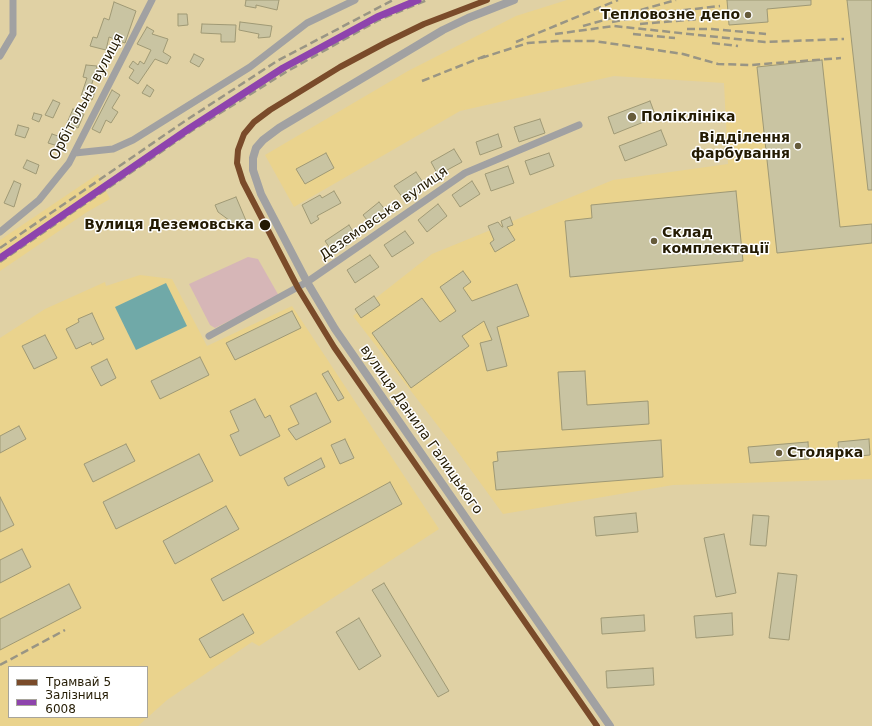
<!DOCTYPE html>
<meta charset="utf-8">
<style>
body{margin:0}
#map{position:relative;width:872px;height:726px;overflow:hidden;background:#e0d1a4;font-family:"DejaVu Sans",sans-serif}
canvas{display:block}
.legend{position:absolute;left:8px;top:666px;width:140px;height:52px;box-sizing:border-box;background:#fff;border:1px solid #a7a49a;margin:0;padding:5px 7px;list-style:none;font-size:12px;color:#241b03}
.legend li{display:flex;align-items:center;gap:8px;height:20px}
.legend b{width:20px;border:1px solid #a7a49a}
</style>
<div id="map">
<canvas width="872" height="726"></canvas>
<ul class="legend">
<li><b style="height:5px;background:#7a4b2a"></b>Трамвай 5</li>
<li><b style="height:5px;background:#8e44ad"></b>Залізниця 6008</li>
</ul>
</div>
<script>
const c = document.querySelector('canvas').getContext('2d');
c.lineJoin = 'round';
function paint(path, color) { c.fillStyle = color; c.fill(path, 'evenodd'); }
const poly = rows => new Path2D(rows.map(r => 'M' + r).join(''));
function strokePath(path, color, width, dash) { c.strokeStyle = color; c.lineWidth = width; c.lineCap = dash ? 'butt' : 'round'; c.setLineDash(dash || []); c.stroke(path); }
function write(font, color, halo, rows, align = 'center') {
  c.font = font + ' "DejaVu Sans",sans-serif'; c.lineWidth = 3; c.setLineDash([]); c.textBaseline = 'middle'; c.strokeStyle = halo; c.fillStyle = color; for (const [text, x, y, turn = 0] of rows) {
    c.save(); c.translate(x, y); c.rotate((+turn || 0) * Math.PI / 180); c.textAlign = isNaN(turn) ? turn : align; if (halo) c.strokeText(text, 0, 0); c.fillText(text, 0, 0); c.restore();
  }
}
paint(poly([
 [567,0,872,0,872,479,673,485,503,514,455,448,353,316,432,254,613,180,728,164,724,83,614,76,460,111,294,207,265,155,408,71,516,16],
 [98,174,110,199,87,212,0,271,0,240],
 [140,275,172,279,207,346,292,306,439,529,259,646,252,642,167,700,138,726,0,726,0,338,45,309,105,282,106,286],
 [9,667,147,667,147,717,9,717]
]), '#ead38d');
paint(poly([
 [248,257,258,259,279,296,215,328,210,325,189,284]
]), '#d6b6b7');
paint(poly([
 [166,283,187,326,136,350,115,307]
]), '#70a9a8');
const building = poly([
 [246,0,279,0,277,10,256,5,256,8,245,6,246,0],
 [727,0,811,0,811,5,767,9,768,22,729,25,727,0],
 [847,0,872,0,872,190,868,190,847,0],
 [114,2,136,11,125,43,109,37,106,50,90,46,93,37,97,38,104,18,109,20,114,2],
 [178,14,187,14,188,25,178,26,178,14],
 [240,22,272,26,270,37,258,38,259,34,239,30,240,22],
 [202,24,236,25,235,42,221,42,221,34,201,33,202,24],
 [147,27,154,31,152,34,168,39,163,52,171,57,167,64,155,59,138,84,129,78,134,70,129,67,133,61,138,65,140,61,144,64,151,50,137,44,147,27],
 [194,54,204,59,199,67,190,62,194,54],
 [822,60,840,227,872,224,872,243,777,253,757,67,822,60],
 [86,65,97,66,91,87,96,89,92,100,81,96,87,78,83,77,86,65],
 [147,85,154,90,150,97,142,93,147,85],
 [112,90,120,95,112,108,118,112,111,123,106,120,100,133,92,129,112,90],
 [53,100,60,103,53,118,45,115,53,100],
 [650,101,656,117,614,134,608,117,650,101],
 [73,109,84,114,78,128,67,123,73,109],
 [34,113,42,115,39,122,32,119,34,113],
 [540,119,545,133,519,142,514,127,540,119],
 [18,125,29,128,25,138,15,135,18,125],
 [661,130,667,145,625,161,619,146,661,130],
 [52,134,61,137,58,146,48,143,52,134],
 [498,134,502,147,480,155,476,142,498,134],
 [454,149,462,162,438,175,431,162,454,149],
 [326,153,334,168,305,184,296,169,326,153],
 [549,153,554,166,530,175,525,161,549,153],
 [27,160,39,165,36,174,23,168,27,160],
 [508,166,514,183,491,191,485,174,508,166],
 [416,172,424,184,403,198,394,186,416,172],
 [14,181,21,184,14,207,4,203,14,181],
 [472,181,480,194,460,207,452,195,472,181],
 [334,191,341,203,317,216,319,219,311,224,302,205,320,195,322,198,334,191],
 [736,191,743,261,570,277,565,221,592,218,591,205,736,191],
 [236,197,247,223,237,226,218,212,215,205,236,197],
 [379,202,387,212,371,225,363,215,379,202],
 [438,204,447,216,427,232,418,220,438,204],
 [510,217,513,225,507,227,515,240,495,252,490,243,494,240,488,226,498,222,502,227,503,227,501,221,510,217],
 [349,225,357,238,334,254,325,241,349,225],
 [405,231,414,243,392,257,384,245,405,231],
 [370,255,379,267,355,283,347,270,370,255],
 [463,271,471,282,463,288,472,301,517,284,529,316,497,327,507,366,487,371,480,343,492,340,484,321,462,336,469,346,411,388,372,333,422,298,440,322,456,311,440,287,463,271],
 [374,296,380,305,361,318,355,309,374,296],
 [292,311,301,328,235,360,226,343,292,311],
 [92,313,104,339,92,345,91,342,76,349,66,329,79,322,78,319,92,313],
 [45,335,57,358,34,369,22,346,45,335],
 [200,357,209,375,160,399,151,381,200,357],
 [107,359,116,378,101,386,91,367,107,359],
 [328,371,344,398,338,401,322,374,328,371],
 [585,371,587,405,648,401,649,424,562,430,558,372,585,371],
 [316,393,331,422,296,440,288,429,299,424,290,406,316,393],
 [255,399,265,418,270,415,280,436,240,456,230,435,239,431,230,411,255,399],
 [19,426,26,439,0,453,0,436,19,426],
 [345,439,354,458,340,464,331,445,345,439],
 [869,439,870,455,839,458,838,442,869,439],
 [661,440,663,477,496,490,493,462,498,461,497,452,661,440],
 [808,442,809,459,750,463,748,447,808,442],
 [126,444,135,461,93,482,84,464,126,444],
 [199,454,213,481,116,529,103,502,199,454],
 [321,458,325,467,288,486,284,478,321,458],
 [390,482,402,504,223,601,211,579,390,482],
 [0,497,14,525,0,532,0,497],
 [226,506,239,529,175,564,163,541,226,506],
 [636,513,638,532,596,536,594,517,636,513],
 [753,515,769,516,766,546,750,545,753,515],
 [724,534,736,593,716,597,704,538,724,534],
 [22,549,31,567,0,583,0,560,22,549],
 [778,573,797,575,789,640,769,638,778,573],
 [384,583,449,691,438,697,372,590,384,583],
 [69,584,81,608,0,650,0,619,69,584],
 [732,613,733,635,696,638,694,616,732,613],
 [243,614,254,633,210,658,199,639,243,614],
 [644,615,645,631,602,634,601,618,644,615],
 [359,618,381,656,359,670,336,632,359,618],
 [653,668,654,685,607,688,606,671,653,668]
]);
paint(building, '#c9c4a2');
strokePath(building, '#9f9975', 1);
strokePath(poly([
 [0,56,13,34,13,0],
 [75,153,113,149,133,140,250,67,307,23,355,0],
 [0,232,39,200,69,163,152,0],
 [209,336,307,282,465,173,579,125]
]), '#a1a1a2', 7);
strokePath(poly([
 [514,0,468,18,443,30,279,128,263,140,256,148,253,158,253,170,261,194,307,282,335,329,610,726]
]), '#a1a1a2', 8);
strokePath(poly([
 [612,22,668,12,720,6],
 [640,24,724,17],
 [583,26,676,0],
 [687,29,712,29,766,34],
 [555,34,614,26,765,42,844,39],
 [633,34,675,38],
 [516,42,618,0],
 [712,43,738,46],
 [481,58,528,43,556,41,594,41,683,54,718,64,751,65,841,58],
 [422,81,485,56],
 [0,248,185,121,277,61,393,0],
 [0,262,193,130,286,72,379,20,427,0],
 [0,665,65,630]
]), '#999584', 2.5, [8, 4]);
strokePath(poly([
 [0,258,190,128,283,68,377,17,418,0]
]), '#8e44ad', 7);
strokePath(poly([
 [487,0,424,24,385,43,340,67,270,110,254,122,244,134,238,150,237,163,243,182,298,288,334,347,597,726]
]), '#7a4b2a', 6);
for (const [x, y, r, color] of [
 [748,15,4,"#665b3b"],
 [632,117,5,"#665b3b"],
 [798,146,4,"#665b3b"],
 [265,225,6,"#241b03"],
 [654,241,4,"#665b3b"],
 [779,453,4,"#665b3b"]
]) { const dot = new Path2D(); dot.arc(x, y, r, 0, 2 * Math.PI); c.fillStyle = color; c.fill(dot); strokePath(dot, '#fff', 1.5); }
write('bold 14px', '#241b03', '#fff', [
 ["Тепловозне депо",740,15,"right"],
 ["Поліклініка",641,117],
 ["Відділення",790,138,"right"],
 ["фарбування",790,154,"right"],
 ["Склад",662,233],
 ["комплектації",662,249],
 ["Столярка",787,453]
], 'left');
write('14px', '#241b03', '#fff', [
 ["Орбітальна вулиця",87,97,-62],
 ["Деземовська вулиця",384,214,-35],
 ["вулиця Данила Галицького",421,430,55]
]);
write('bold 14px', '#241b03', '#fff', [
 ["Вулиця Деземовська",254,225]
], 'right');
</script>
